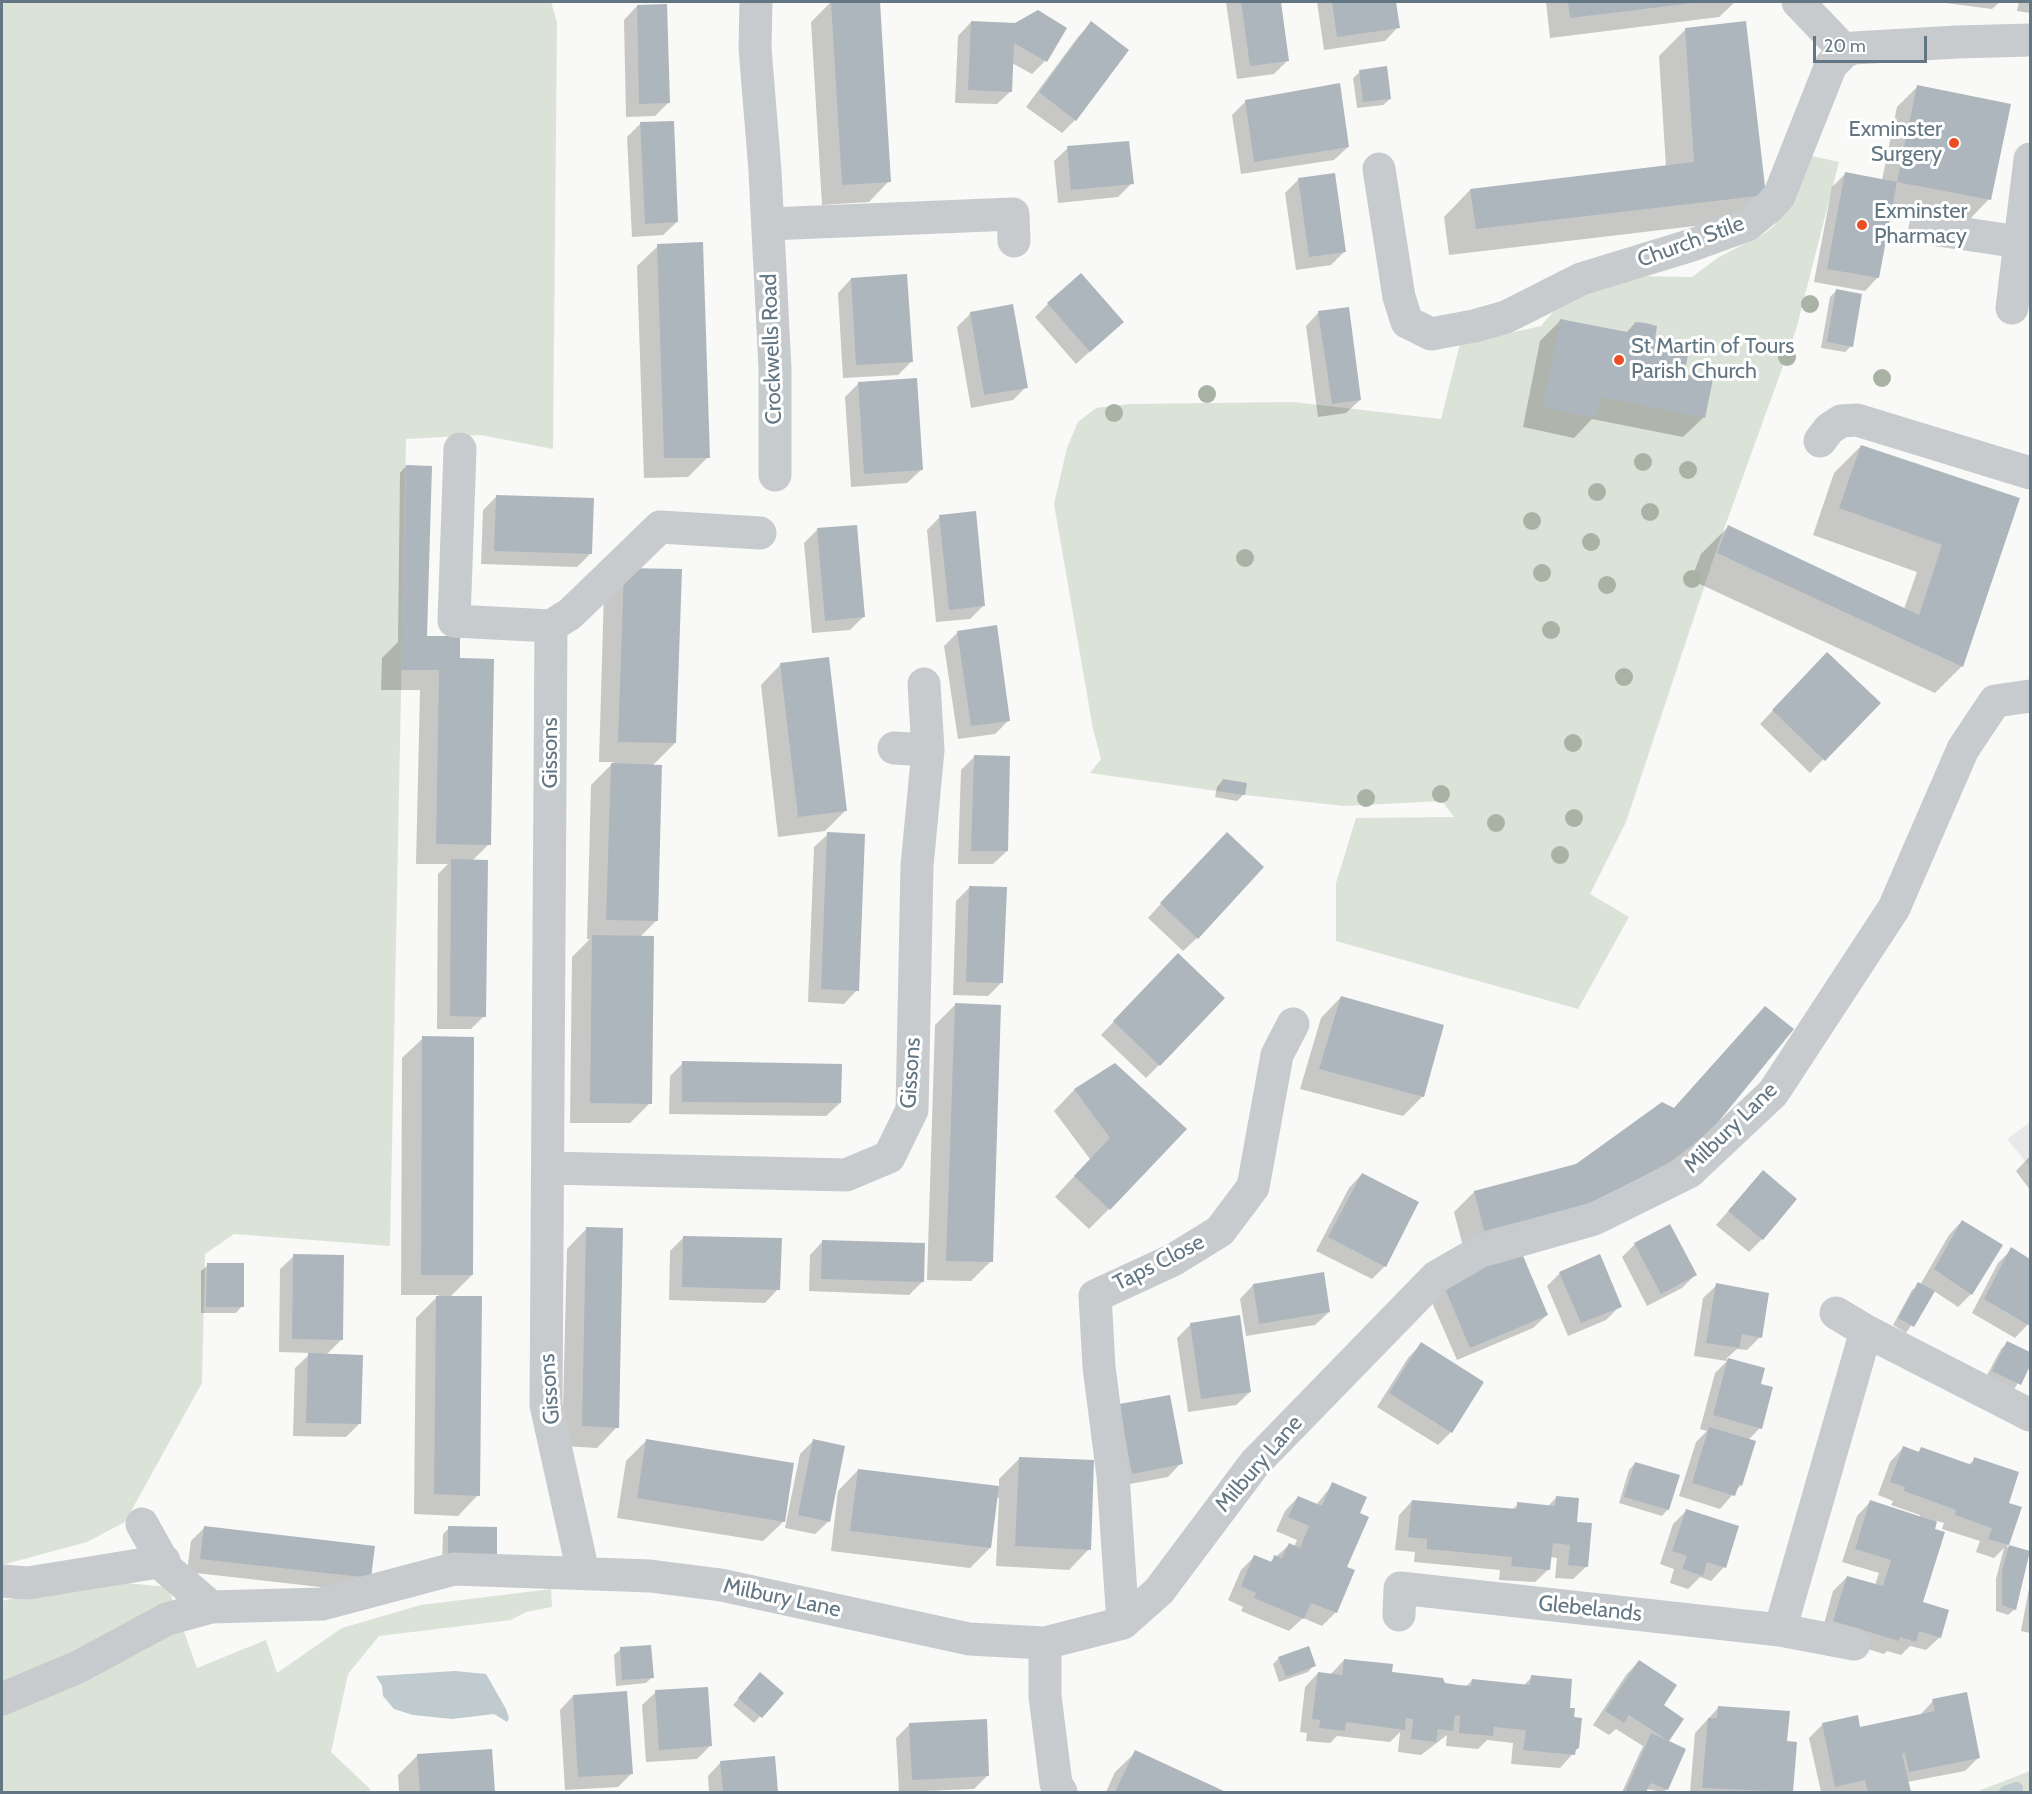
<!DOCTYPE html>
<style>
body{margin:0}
#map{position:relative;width:2032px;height:1794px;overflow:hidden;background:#f9f9f7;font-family:Cabin,sans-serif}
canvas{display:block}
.frame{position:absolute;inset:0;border:3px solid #637683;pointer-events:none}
.scale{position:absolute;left:1813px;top:36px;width:114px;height:27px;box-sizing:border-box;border:3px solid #637683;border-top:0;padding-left:8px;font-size:18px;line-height:21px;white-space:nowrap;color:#637683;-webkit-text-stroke:4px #fff;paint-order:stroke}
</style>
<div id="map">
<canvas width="2032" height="1794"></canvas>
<div class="frame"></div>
<div class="scale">20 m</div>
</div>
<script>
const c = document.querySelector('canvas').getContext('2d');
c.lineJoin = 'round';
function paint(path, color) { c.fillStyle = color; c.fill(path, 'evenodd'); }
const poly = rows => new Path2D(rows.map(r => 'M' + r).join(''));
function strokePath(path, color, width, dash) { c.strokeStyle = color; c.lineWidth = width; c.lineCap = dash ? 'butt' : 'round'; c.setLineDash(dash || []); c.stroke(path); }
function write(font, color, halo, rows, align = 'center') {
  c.font = font + ' Cabin,sans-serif'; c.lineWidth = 6; c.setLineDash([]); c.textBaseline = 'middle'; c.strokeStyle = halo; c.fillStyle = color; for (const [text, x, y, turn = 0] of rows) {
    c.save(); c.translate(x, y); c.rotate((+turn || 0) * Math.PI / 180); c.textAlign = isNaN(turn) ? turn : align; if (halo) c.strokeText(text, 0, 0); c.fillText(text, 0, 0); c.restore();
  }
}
paint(poly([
 [2030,1122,2030,1167,2007,1139]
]), '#e7e8e8');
paint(poly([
 [2,2,551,2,557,22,553,449,481,435,406,439,390,1246,234,1234,205,1254,202,1383,125,1522,87,1542,2,1565],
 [1812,156,1839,162,1796,330,1715,554,1626,822,1590,894,1629,917,1578,1009,1336,941,1336,883,1356,818,1454,817,1442,801,1344,806,1245,795,1090,773,1101,759,1093,729,1054,504,1067,448,1078,422,1096,408,1129,404,1293,402,1441,419,1460,344,1541,326,1558,306,1630,276,1692,277,1719,257,1765,233,1774,226],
 [84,1579,168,1587,197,1668,266,1640,277,1673,342,1628,421,1605,551,1589,552,1607,526,1612,511,1620,379,1636,348,1674,331,1752,370,1789,370,1792,2,1792,2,1601],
 [2030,1771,2030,1792,1976,1792]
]), '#dbe2d8');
paint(poly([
 [455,1671,486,1674,506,1709,509,1718,507,1722,494,1714,452,1719,413,1715,394,1709,383,1696,382,1686,376,1676]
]), '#c0cbcf');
paint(poly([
 [831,2,879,2,889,181,869,202,822,205,811,22],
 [1226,2,1280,2,1288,60,1274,74,1237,79],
 [1317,2,1394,2,1398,27,1385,41,1324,50],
 [1546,2,1735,2,1719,17,1550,38],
 [1938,2,2000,2,1992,9],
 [2019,2,2030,2,2030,13,2017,11],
 [637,6,668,103,655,116,626,117,624,20],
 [971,22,1016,24,1045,61,1032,74,1012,63,1011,91,997,104,955,103,958,36],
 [1091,23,1075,120,1062,133,1026,107,1078,37],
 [1686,29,1764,194,1737,221,1449,255,1444,217,1470,190,1666,167,1659,56],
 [1360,72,1390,99,1383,105,1357,108,1353,78],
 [1917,87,1989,199,1969,220,1892,204,1878,277,1865,291,1814,282,1832,187,1845,174,1882,180,1897,107],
 [1246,101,1348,147,1334,160,1241,174,1232,115],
 [641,123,677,222,663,235,632,237,627,137],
 [1068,148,1132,183,1118,197,1058,203,1054,161],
 [1299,179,1345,251,1331,265,1296,270,1285,193],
 [658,246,708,457,688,477,644,478,637,266],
 [851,279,911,362,898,375,843,378,838,293],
 [1836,291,1851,346,1845,352,1821,348,1830,297],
 [1048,304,1108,335,1076,364,1035,317],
 [1319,312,1360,400,1346,413,1318,417,1306,326],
 [971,313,1026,387,1013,400,971,408,957,327],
 [1560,321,1625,334,1635,323,1682,375,1704,417,1683,437,1592,419,1574,438,1523,427,1540,341],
 [859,383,921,470,907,483,851,487,845,397],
 [1861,446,2018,499,1962,666,1935,693,1691,580,1701,554,1728,527,1904,609,1917,572,1813,535,1834,473],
 [406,466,426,637,458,659,489,844,472,861,484,1016,471,1029,437,1029,438,874,448,864,416,864,420,690,381,690,382,658,398,642,400,473],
 [496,497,590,554,577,567,481,564,483,510],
 [940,517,984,605,970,619,936,622,927,530],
 [817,530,864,616,850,630,812,633,804,543],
 [680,571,675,743,652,766,656,921,640,937,650,1103,630,1123,570,1123,572,957,590,939,587,939,591,785,614,762,599,762,604,590],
 [958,632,1009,720,995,734,958,739,944,646],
 [781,664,845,811,825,831,778,837,761,685],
 [1814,667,1878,703,1810,773,1760,724],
 [974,757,1007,851,993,864,958,864,961,770],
 [1223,780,1245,784,1243,795,1237,801,1215,797,1217,787],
 [828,834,857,990,844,1004,808,1002,814,847],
 [1213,847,1197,938,1183,951,1148,918],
 [970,887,1001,983,988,996,953,995,956,901],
 [1164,968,1159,1065,1146,1078,1101,1035],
 [1341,997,1423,1096,1403,1116,1300,1089,1321,1018],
 [955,1005,991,1261,971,1281,927,1280,935,1025],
 [1765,1008,1710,1130,1689,1151,1648,1182,1464,1250,1454,1212,1474,1192,1576,1166,1673,1109],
 [423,1038,472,1275,449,1298,478,1495,458,1516,414,1514,416,1318,439,1295,401,1295,402,1058],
 [683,1063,840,1103,826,1116,669,1114,670,1076],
 [1115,1065,1109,1209,1089,1229,1055,1197,1090,1159,1054,1111,1074,1090],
 [2030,1156,2030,1190,2016,1171],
 [1763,1172,1762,1239,1749,1252,1716,1225],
 [1362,1174,1385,1266,1372,1279,1316,1251,1349,1188],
 [1962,1221,1971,1294,1958,1307,1934,1291,1906,1333,1893,1325,1912,1290,1920,1285,1949,1235],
 [587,1228,617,1427,597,1448,562,1446,567,1249],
 [684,1237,778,1289,765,1303,669,1300,670,1251],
 [823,1241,923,1281,909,1295,809,1291,810,1255],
 [1635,1244,1695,1275,1682,1288,1647,1306,1622,1257],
 [2012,1249,2030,1260,2030,1322,2015,1338,1972,1313,1998,1263],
 [294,1256,341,1340,325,1356,360,1423,346,1437,293,1436,295,1368,311,1353,279,1352,280,1269],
 [208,1265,242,1306,236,1313,201,1313,201,1271],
 [1560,1273,1620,1306,1606,1320,1568,1336,1547,1286],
 [1253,1285,1329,1312,1315,1325,1246,1336,1240,1299],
 [1444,1285,1547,1315,1533,1328,1457,1360,1430,1298],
 [1717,1285,1760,1337,1747,1350,1737,1349,1726,1359,1763,1369,1759,1385,1760,1428,1748,1440,1741,1485,1720,1509,1679,1496,1696,1442,1707,1431,1700,1429,1715,1373,1727,1361,1694,1356,1703,1298],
 [1191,1324,1250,1392,1236,1405,1188,1412,1177,1338],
 [2008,1342,2030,1354,2030,1363,2013,1391,1986,1377,2001,1349],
 [1421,1344,1451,1432,1438,1445,1377,1407,1408,1358],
 [1120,1406,1181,1463,1168,1477,1119,1486],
 [646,1441,784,1521,763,1541,617,1518,626,1461],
 [813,1441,829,1521,815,1534,785,1528,800,1454],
 [1903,1448,1917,1453,1921,1449,1968,1465,1975,1459,2007,1504,2020,1508,2007,1547,2029,1552,2015,1609,2008,1615,1996,1611,1996,1579,2004,1548,1994,1558,1976,1552,1980,1541,1942,1529,1944,1523,1936,1521,1921,1603,1940,1637,1926,1650,1910,1646,1901,1655,1887,1651,1884,1654,1821,1635,1833,1591,1847,1577,1875,1585,1879,1573,1842,1562,1857,1516,1870,1502,1920,1518,1920,1515,1891,1505,1893,1501,1878,1495,1890,1462],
 [1020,1458,1089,1549,1069,1570,996,1566,999,1498,996,1497,990,1548,970,1568,831,1551,838,1491,858,1470,999,1488,999,1479],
 [1635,1463,1668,1509,1662,1516,1619,1503,1629,1470],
 [1333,1484,1358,1513,1336,1612,1322,1626,1303,1618,1289,1631,1241,1611,1243,1607,1228,1600,1241,1570,1254,1557,1269,1563,1289,1545,1294,1547,1297,1540,1276,1531,1285,1511,1298,1497,1316,1505],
 [1557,1497,1587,1566,1573,1579,1555,1578,1557,1558,1550,1557,1549,1569,1535,1582,1499,1580,1500,1570,1414,1562,1415,1552,1395,1550,1399,1515,1412,1501,1512,1510,1518,1504,1547,1507],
 [1686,1511,1724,1567,1711,1581,1700,1577,1688,1589,1670,1583,1674,1569,1660,1564,1673,1524],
 [204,1528,373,1547,356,1591,187,1572,191,1541],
 [449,1528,496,1528,442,1564,443,1534],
 [2030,1583,2030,1633,2021,1631],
 [621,1649,652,1677,646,1683,616,1686,614,1655],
 [1279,1658,1314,1665,1308,1672,1279,1682,1273,1664],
 [1344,1660,1390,1673,1466,1687,1472,1680,1523,1686,1532,1677,1568,1709,1578,1748,1560,1768,1511,1764,1513,1743,1487,1740,1478,1749,1446,1746,1447,1735,1421,1755,1398,1752,1400,1732,1390,1742,1337,1736,1330,1743,1306,1741,1307,1733,1300,1732,1305,1687,1318,1673,1330,1675],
 [1639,1661,1662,1705,1668,1740,1667,1789,1663,1792,1646,1789,1645,1792,1622,1792,1643,1746,1616,1729,1609,1735,1593,1725,1626,1675],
 [754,1681,781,1693,754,1723,733,1705],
 [656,1692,710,1746,697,1759,646,1762,642,1705],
 [573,1696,632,1773,618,1787,565,1790,560,1710],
 [1933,1701,1979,1757,1965,1771,1907,1782,1909,1792,1821,1792,1809,1738,1822,1725,1859,1729,1919,1716],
 [1719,1707,1786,1742,1796,1743,1792,1792,1690,1792,1695,1733],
 [910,1724,988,1775,974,1789,899,1792,896,1738],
 [491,1751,493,1792,399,1792,398,1775,418,1755],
 [1136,1752,1222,1792,1106,1792,1115,1772],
 [774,1758,777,1792,709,1792,708,1776,721,1762]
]), '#0003');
strokePath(poly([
 [2005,1792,2017,1788]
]), '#c0cbcf', 12);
paint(poly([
 [831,2,880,2,891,182,842,185],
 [1241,2,1281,2,1289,61,1250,66],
 [1332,2,1396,2,1400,28,1337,37],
 [1568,2,1693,2,1693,3,1570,18],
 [667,4,670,103,639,104,637,5],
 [1038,10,1067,28,1047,62,1014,43,1012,92,968,90,971,21,1015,23],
 [1091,21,1129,50,1076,121,1039,92],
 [1746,21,1766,195,1476,229,1470,189,1694,162,1685,28],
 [1387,66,1391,99,1363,102,1359,70],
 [1340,83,1349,147,1254,162,1245,100],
 [1917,85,2011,104,1991,200,1897,182],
 [674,121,678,222,645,224,640,122],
 [1129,141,1134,184,1071,190,1067,146],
 [1845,172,1897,182,1879,278,1827,269],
 [1335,173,1346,252,1309,257,1298,178],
 [703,242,710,458,664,458,657,244],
 [1081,273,1124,322,1090,352,1047,303],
 [907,274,913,362,856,365,851,278],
 [1836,289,1862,294,1853,347,1827,342],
 [1013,304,1028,388,984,395,970,312],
 [1349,307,1361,400,1332,404,1318,311],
 [1560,319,1632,333,1635,322,1645,323,1657,326,1655,339,1690,346,1684,374,1713,379,1705,418,1600,397,1596,418,1543,407],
 [917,378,923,470,864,474,858,382],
 [1861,445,2020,498,1963,667,1717,553,1728,525,1919,615,1942,545,1839,508],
 [406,465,432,466,427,636,460,636,460,658,494,659,491,845,436,844,439,670,401,670],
 [496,495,594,498,592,554,494,551],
 [976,511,985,606,949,610,939,515],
 [857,525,865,617,825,621,817,528],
 [624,568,682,569,676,743,618,742],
 [997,625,1010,721,971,726,957,631],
 [1827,652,1881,703,1825,761,1772,710],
 [829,657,847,811,798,817,780,663],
 [974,755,1010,756,1008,851,971,851],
 [611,763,662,765,658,921,606,920],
 [1223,779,1247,783,1245,795,1221,791],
 [827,832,865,834,859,991,821,989],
 [1227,832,1264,867,1198,939,1160,903],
 [451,859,488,860,486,1017,450,1016],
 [969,886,1007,887,1003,983,966,982],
 [592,935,654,936,652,1104,590,1103],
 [1178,953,1225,998,1160,1066,1113,1021],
 [1341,996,1444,1025,1424,1097,1319,1069],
 [955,1003,1001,1005,993,1262,946,1261],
 [1765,1006,1794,1029,1711,1131,1670,1162,1594,1202,1484,1231,1474,1191,1576,1164,1662,1102,1674,1108],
 [422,1036,474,1037,473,1275,421,1275],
 [682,1061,842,1064,841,1103,682,1102],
 [1115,1063,1187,1129,1110,1210,1074,1176,1110,1138,1074,1089],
 [1763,1170,1797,1199,1763,1240,1728,1211],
 [1362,1173,1419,1202,1386,1267,1328,1237],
 [1962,1220,2003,1245,1972,1295,1934,1269],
 [1670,1224,1697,1275,1661,1294,1634,1243],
 [586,1227,623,1228,619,1428,582,1426],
 [683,1236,782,1238,780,1290,682,1287],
 [822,1240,925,1243,924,1282,821,1279],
 [2011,1247,2030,1259,2030,1326,1984,1299],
 [1521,1251,1548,1315,1470,1348,1443,1284],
 [293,1254,344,1255,343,1340,292,1339],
 [1600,1254,1622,1307,1581,1323,1559,1272],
 [207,1263,244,1263,244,1307,206,1307],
 [1324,1272,1330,1312,1259,1324,1253,1284],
 [1918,1282,1935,1291,1914,1327,1898,1318],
 [1716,1283,1769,1293,1762,1338,1742,1334,1739,1348,1706,1343],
 [436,1296,482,1296,480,1496,434,1494],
 [1240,1315,1251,1392,1201,1399,1190,1323],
 [2007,1341,2030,1352,2030,1366,2021,1385,1992,1371],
 [1421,1342,1484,1382,1452,1433,1389,1393],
 [308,1353,363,1355,361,1424,306,1423],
 [1728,1358,1765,1368,1761,1384,1773,1387,1762,1429,1713,1415],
 [1170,1395,1183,1464,1132,1474,1119,1404],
 [1709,1427,1756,1441,1742,1486,1739,1484,1735,1496,1692,1483],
 [646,1439,794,1463,785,1522,637,1498],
 [813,1439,845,1446,830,1522,798,1515],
 [1903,1446,1919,1452,1921,1447,1972,1465,1974,1457,2019,1472,2009,1503,2022,1507,2009,1545,1988,1539,1992,1528,1955,1515,1956,1510,1904,1491,1905,1487,1890,1482],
 [1019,1457,1094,1460,1091,1550,1015,1546],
 [1635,1462,1680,1475,1669,1510,1624,1497],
 [858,1469,999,1486,991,1548,850,1531],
 [1332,1482,1367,1497,1360,1513,1369,1517,1347,1567,1355,1570,1337,1613,1311,1603,1304,1619,1254,1598,1256,1593,1241,1586,1254,1555,1272,1562,1274,1555,1282,1558,1289,1543,1300,1548,1309,1526,1288,1517,1298,1496,1322,1506],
 [1556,1496,1579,1498,1577,1522,1592,1523,1588,1567,1568,1565,1570,1545,1553,1543,1550,1570,1511,1566,1512,1557,1427,1549,1427,1539,1408,1537,1412,1500,1517,1509,1517,1502,1555,1506],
 [1870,1500,1937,1522,1935,1529,1945,1532,1923,1602,1949,1610,1941,1638,1919,1631,1916,1642,1900,1637,1899,1641,1833,1621,1847,1576,1883,1586,1891,1560,1855,1549],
 [1686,1509,1739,1526,1726,1568,1707,1562,1703,1576,1682,1569,1687,1556,1672,1551],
 [204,1526,375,1546,371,1578,200,1559],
 [448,1526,497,1527,497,1559,448,1558],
 [2009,1545,2030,1551,2016,1610,2002,1605,2002,1571],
 [651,1645,654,1678,622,1680,620,1647],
 [1309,1646,1316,1666,1286,1677,1278,1657],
 [1344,1659,1393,1664,1392,1672,1443,1678,1445,1683,1458,1685,1471,1686,1472,1679,1530,1685,1531,1675,1572,1679,1570,1708,1575,1708,1574,1717,1582,1718,1579,1748,1576,1749,1575,1755,1523,1750,1526,1730,1494,1727,1493,1736,1459,1733,1460,1716,1455,1715,1453,1731,1438,1729,1436,1742,1411,1739,1413,1719,1406,1718,1405,1730,1346,1722,1345,1731,1319,1728,1320,1720,1312,1719,1318,1672,1342,1675],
 [1639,1660,1677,1685,1664,1705,1684,1719,1669,1741,1686,1749,1668,1790,1651,1783,1646,1792,1625,1792,1651,1733,1669,1741,1629,1715,1624,1723,1605,1711],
 [760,1672,784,1693,762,1718,738,1698],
 [708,1687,712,1746,659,1750,655,1690],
 [627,1691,633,1774,578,1777,573,1695],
 [1967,1692,1980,1758,1909,1772,1905,1753,1902,1754,1911,1792,1868,1792,1865,1780,1835,1787,1822,1723,1858,1715,1860,1727,1935,1711,1932,1699],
 [1718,1706,1790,1711,1787,1741,1797,1742,1793,1792,1702,1788,1708,1718,1717,1718],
 [987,1719,989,1776,912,1780,909,1723],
 [492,1749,495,1792,420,1792,417,1754],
 [1135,1750,1226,1792,1115,1792],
 [775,1756,778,1792,723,1792,720,1761]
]), '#adb6bc');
strokePath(poly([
 [756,2,755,48,765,171,775,369,775,475],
 [1798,2,1845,51],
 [1379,169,1399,297,1407,322,1431,334,1474,326,1506,317,1581,279,1692,245,1747,225,1768,208,1779,196,1831,65,1845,51,1854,48,1957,42,2030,40],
 [769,224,1013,214,1014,241],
 [1925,228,2019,242],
 [2012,308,2030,159],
 [1820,441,1829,429,1841,421,1857,420,2030,473],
 [460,449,454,621,551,626],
 [894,748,928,750],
 [549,1168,846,1175,889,1157,912,1110,917,866,928,750,924,684],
 [1836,1313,1866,1331,2030,1415],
 [142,1524,167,1569,211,1607],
 [583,1572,546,1405,551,626,570,614,660,527,760,533],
 [2,1581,28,1583,164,1561],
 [1399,1615,1400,1588,1780,1630,1866,1331],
 [1123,1623,1113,1476,1099,1367,1095,1296,1173,1260,1220,1231,1253,1187,1277,1055,1293,1024],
 [1780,1630,1854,1644],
 [1045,1643,1045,1696,1056,1784,1061,1792],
 [2,1699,78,1667,167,1619,211,1607,322,1604,454,1569,650,1576,721,1585,969,1639,1045,1643,1123,1623,1159,1591,1255,1463,1436,1277,1481,1251,1594,1219,1689,1172,1773,1093,1894,908,1963,749,1995,701,2030,696]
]), '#c7cbce', 33);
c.fillStyle = '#a9b3a5';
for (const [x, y] of [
 [1810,304],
 [1787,357],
 [1882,378],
 [1207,394],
 [1114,413],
 [1643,462],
 [1688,470],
 [1597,492],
 [1650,512],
 [1532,521],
 [1591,542],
 [1245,558],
 [1542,573],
 [1692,579],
 [1607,585],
 [1551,630],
 [1624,677],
 [1573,743],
 [1441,794],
 [1366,798],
 [1574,818],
 [1496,823],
 [1560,855]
]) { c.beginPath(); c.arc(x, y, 9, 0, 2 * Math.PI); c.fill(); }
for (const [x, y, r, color] of [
 [1954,143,6,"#ec4e24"],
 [1862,225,6,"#ec4e24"],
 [1619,360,6,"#ec4e24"]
]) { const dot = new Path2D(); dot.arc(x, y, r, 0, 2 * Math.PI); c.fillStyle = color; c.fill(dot); strokePath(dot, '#fff', 2); }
write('22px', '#637683', '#fff', [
 ["Exminster",1942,130,"right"],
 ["Surgery",1942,155,"right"],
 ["Exminster",1874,212],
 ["Pharmacy",1874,237],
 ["St Martin of Tours",1631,347],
 ["Parish Church",1631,372]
], 'left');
write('22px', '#637683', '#fff', [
 ["Church Stile",1691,242,-20],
 ["Crockwells Road",772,349,-92],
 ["Gissons",551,753,-90],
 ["Gissons",911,1073,-86],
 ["Milbury Lane",1731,1128,-44],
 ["Taps Close",1159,1263,-27],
 ["Gissons",550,1389,-94],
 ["Milbury Lane",1259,1464,-49],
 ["Milbury Lane",782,1598,12],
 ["Glebelands",1590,1609,6]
]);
</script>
